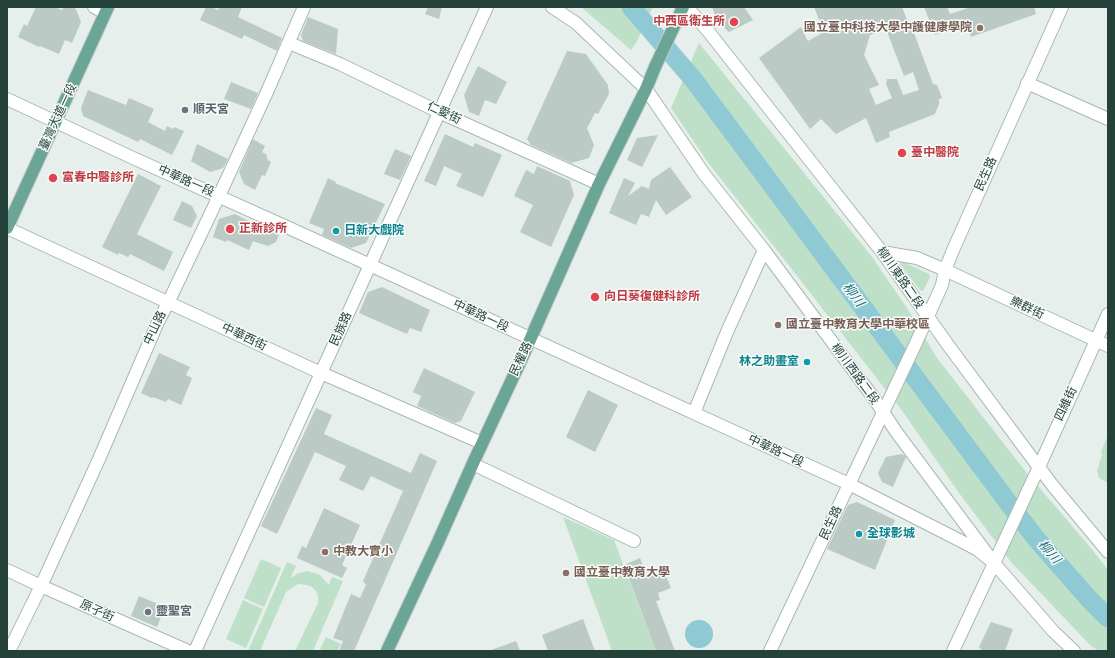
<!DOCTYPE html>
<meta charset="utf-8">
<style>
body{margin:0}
#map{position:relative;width:1115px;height:658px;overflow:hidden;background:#e6efeb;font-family:"PT Sans Narrow",sans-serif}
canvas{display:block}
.frame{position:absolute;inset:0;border:8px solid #24423a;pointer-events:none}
</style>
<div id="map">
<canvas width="1115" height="658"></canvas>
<div class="frame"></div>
</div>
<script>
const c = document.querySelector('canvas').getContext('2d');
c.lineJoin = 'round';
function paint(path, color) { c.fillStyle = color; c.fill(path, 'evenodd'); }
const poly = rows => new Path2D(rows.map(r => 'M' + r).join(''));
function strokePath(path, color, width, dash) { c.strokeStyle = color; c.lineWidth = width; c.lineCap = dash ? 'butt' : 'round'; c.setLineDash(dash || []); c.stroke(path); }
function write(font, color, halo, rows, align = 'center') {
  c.font = font + ' "PT Sans Narrow","Noto Sans TC",sans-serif'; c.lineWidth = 3; c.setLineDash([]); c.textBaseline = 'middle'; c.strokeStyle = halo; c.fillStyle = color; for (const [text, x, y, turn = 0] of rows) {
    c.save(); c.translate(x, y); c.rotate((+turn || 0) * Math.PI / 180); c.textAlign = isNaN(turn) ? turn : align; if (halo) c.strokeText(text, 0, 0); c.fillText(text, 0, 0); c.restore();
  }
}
paint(poly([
 [581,7,653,7,636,43,631,50],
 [699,43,872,257,907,308,937,358,1026,472,1090,547,1108,570,1108,651,1099,651,1091,646,1011,562,959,493,903,412,769,240,709,164,671,108],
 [901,261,929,274,930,277,923,291,922,291,919,289,901,265,900,262],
 [1108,435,1108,483,1099,478,1097,471,1102,455,1101,452],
 [563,517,614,540,656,651,612,651],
 [261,559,281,568,264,607,244,598],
 [287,562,296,566,290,578,299,573,307,571,315,573,320,575,329,585,332,577,343,581,313,651,295,651,318,603,318,596,316,591,312,587,307,585,298,584,286,592,260,651,248,651],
 [243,600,263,609,246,648,226,639],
 [326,637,341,644,337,651,324,651,320,649]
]), '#bfe0c8');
paint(poly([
 [620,7,640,7,643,10,637,29,633,19],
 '685 634a14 14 0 1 1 28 0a14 14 0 1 1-28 0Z'
]), '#8ec9d4');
strokePath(poly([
 [631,7,693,79,1010,505,1038,541,1090,600,1108,618]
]), '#8ec9d4', 19);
paint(poly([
 [36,7,55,7,62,10,64,7,72,7,76,9,81,22,72,43,65,40,59,54,40,46,39,47,18,37,24,24,27,26],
 [206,7,211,7,218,10,220,7,242,7,238,17,282,38,277,51,244,35,242,39,200,20],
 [428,7,442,7,439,19,425,14],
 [712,7,744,7,753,20,729,32,720,24,715,15],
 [814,7,902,7,908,22,910,22,933,84,937,85,942,98,939,99,939,104,935,114,889,132,890,137,876,143,866,118,836,134,821,119,810,129,759,58,801,27,808,41,824,32],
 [886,29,904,76,913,72,919,90,903,95,897,79,887,79,886,84,892,98,876,105,869,89,879,85,864,55,870,35],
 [924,7,947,7,950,14,971,7,1034,7,1036,14,971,37,967,23,935,35],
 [308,17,338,29,336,54,303,41,301,35],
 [567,51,586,54,608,85,609,94,598,114,595,113,587,128,594,145,589,158,571,163,531,145,527,139],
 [478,66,507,82,496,104,485,100,479,116,469,112,464,95],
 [231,82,258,93,251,109,224,99],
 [88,90,126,105,129,98,154,109,148,122,165,131,167,126,173,129,174,127,184,131,172,155,140,139,138,142,83,116,81,108],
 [445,134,473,147,475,143,502,155,483,197,456,186,462,174,444,166,436,186,424,181],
 [658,135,642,167,627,160,637,138],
 [253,139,265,146,262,152,266,154,268,160,271,162,265,176,262,175,255,190,244,184,239,172],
 [197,144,228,159,223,168,210,172,191,161],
 [395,149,411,156,400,180,384,174],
 [537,166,570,181,574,195,551,247,520,232,533,205,514,196,526,170,534,174],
 [670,167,692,197,666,215,656,200,649,217,641,214,636,225,609,213,624,178,635,183,628,196,642,186,649,189,651,180],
 [138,174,161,186,137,234,173,252,164,271,130,254,128,257,119,253,118,255,102,247],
 [328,178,336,182,335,183,385,204,366,243,351,248,322,235,324,229,309,223],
 [182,201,192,206,197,216,191,228,173,220],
 [235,214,258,226,279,235,276,242,268,246,253,241,249,250,227,240,226,242,213,237,219,219],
 [382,287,430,310,421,332,410,328,407,334,359,313,368,292],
 [159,353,190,367,186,375,192,378,181,405,168,399,166,402,153,397,152,398,141,393],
 [424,368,475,392,461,421,455,423,417,406,421,396,413,392],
 [588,390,618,405,595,452,566,437],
 [316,408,332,415,324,434,411,473,420,453,437,461,354,651,339,651,343,641,333,638,351,594,360,598,366,585,363,581,403,491,371,476,363,491,339,480,346,466,315,452,277,534,261,526],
 [901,454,904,455,906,457,893,487,882,482,878,473,886,457],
 [857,502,895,520,875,570,827,549,848,505],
 [324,508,360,525,342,565,347,568,342,578,297,558,302,546,306,548],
 [640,558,647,577,664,571,671,588,658,593,660,600,656,601,675,651,656,651,624,565],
 [139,596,165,607,157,627,131,616],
 [583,619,595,651,548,651,542,635],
 [991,622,1013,629,1005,651,983,651,979,647],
 [516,641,520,651,491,651,491,650]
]), '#bbcac4');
const minor = poly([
 [94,7,105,13],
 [552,7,576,23,646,89,704,174,764,250,873,397,897,433,994,563,1053,631,1074,651],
 [687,7,708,31,882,252,948,345,1029,454,1053,486,1108,552],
 [289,43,340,64,439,112,599,184],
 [1027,83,1108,119],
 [7,99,133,158,289,228,849,484,959,540,978,550,994,563],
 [7,228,321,373,482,443],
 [882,252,917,258,945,270,1108,346],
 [694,413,727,332,764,250],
 [473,464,634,541],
 [7,570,41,586,188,651],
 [9,651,41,586,99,459,158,322,168,303,219,196,267,92,304,7],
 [195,651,487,7],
 [770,651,916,343,942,285,945,270,953,250,1062,7],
 [953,651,1039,467,1108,314]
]);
const major = poly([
 [7,228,108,7],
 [387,651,438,542,474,461,522,358,599,184,646,89,655,67,683,7]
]);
strokePath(minor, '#a8b8b2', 14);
strokePath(major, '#c2cac8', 14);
strokePath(minor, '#fff', 12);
strokePath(major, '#6aa596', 12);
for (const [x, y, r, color] of [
 [734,22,5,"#e0444e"],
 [980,28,4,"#8d6e63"],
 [185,110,4,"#6b7280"],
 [902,153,5,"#e0444e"],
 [53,178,5,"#e0444e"],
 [230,229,5,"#e0444e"],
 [336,231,4,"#0f9aa8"],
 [595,297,5,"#e0444e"],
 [778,325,4,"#8d6e63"],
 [807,362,4,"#0f9aa8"],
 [859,534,4,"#0f9aa8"],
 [325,552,4,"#8d6e63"],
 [566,573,4,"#8d6e63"],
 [148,612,4,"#6b7280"]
]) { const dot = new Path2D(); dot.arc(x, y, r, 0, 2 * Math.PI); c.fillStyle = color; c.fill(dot); strokePath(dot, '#f7fbf9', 1.5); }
write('bold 12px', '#be3a42', '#f7fbf9', [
 ["中西區衛生所",725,22,"right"],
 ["臺中醫院",911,153],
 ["富春中醫診所",62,178],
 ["正新診所",239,229],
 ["向日葵復健科診所",604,297]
], 'left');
write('bold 12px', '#785e54', '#f7fbf9', [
 ["國立臺中科技大學中護健康學院",972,28,"right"],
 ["國立臺中教育大學中華校區",786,325],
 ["中教大實小",333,552],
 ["國立臺中教育大學",574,573]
], 'left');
write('bold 12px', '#5b616d', '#f7fbf9', [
 ["順天宮",193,110],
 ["靈聖宮",156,612]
], 'left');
write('12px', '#24423a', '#f7fbf9', [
 ["仁愛街",444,113,25],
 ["臺灣大道一段",58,117,-65],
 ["民生路",986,174,-66],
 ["中華路一段",186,181,24],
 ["柳川東路二段",900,278,55],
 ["樂群街",1027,308,25],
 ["中華路一段",481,316,25],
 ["中山路",155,328,-65],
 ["民族路",341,329,-66],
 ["中華西街",244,337,25],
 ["民權路",521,359,-65],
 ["柳川西路二段",855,374,54],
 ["四維街",1066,404,-65],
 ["中華路一段",776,451,25],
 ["民生路",831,523,-65],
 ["原子街",97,611,24]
]);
write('bold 12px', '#0d838f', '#f7fbf9', [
 ["日新大戲院",344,231],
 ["林之助畫室",799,362,"right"],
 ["全球影城",867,534]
], 'left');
write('italic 13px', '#1c6f80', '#f7fbf9', [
 ["柳川",853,295,53],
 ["柳川",1049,552,50]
]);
</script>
